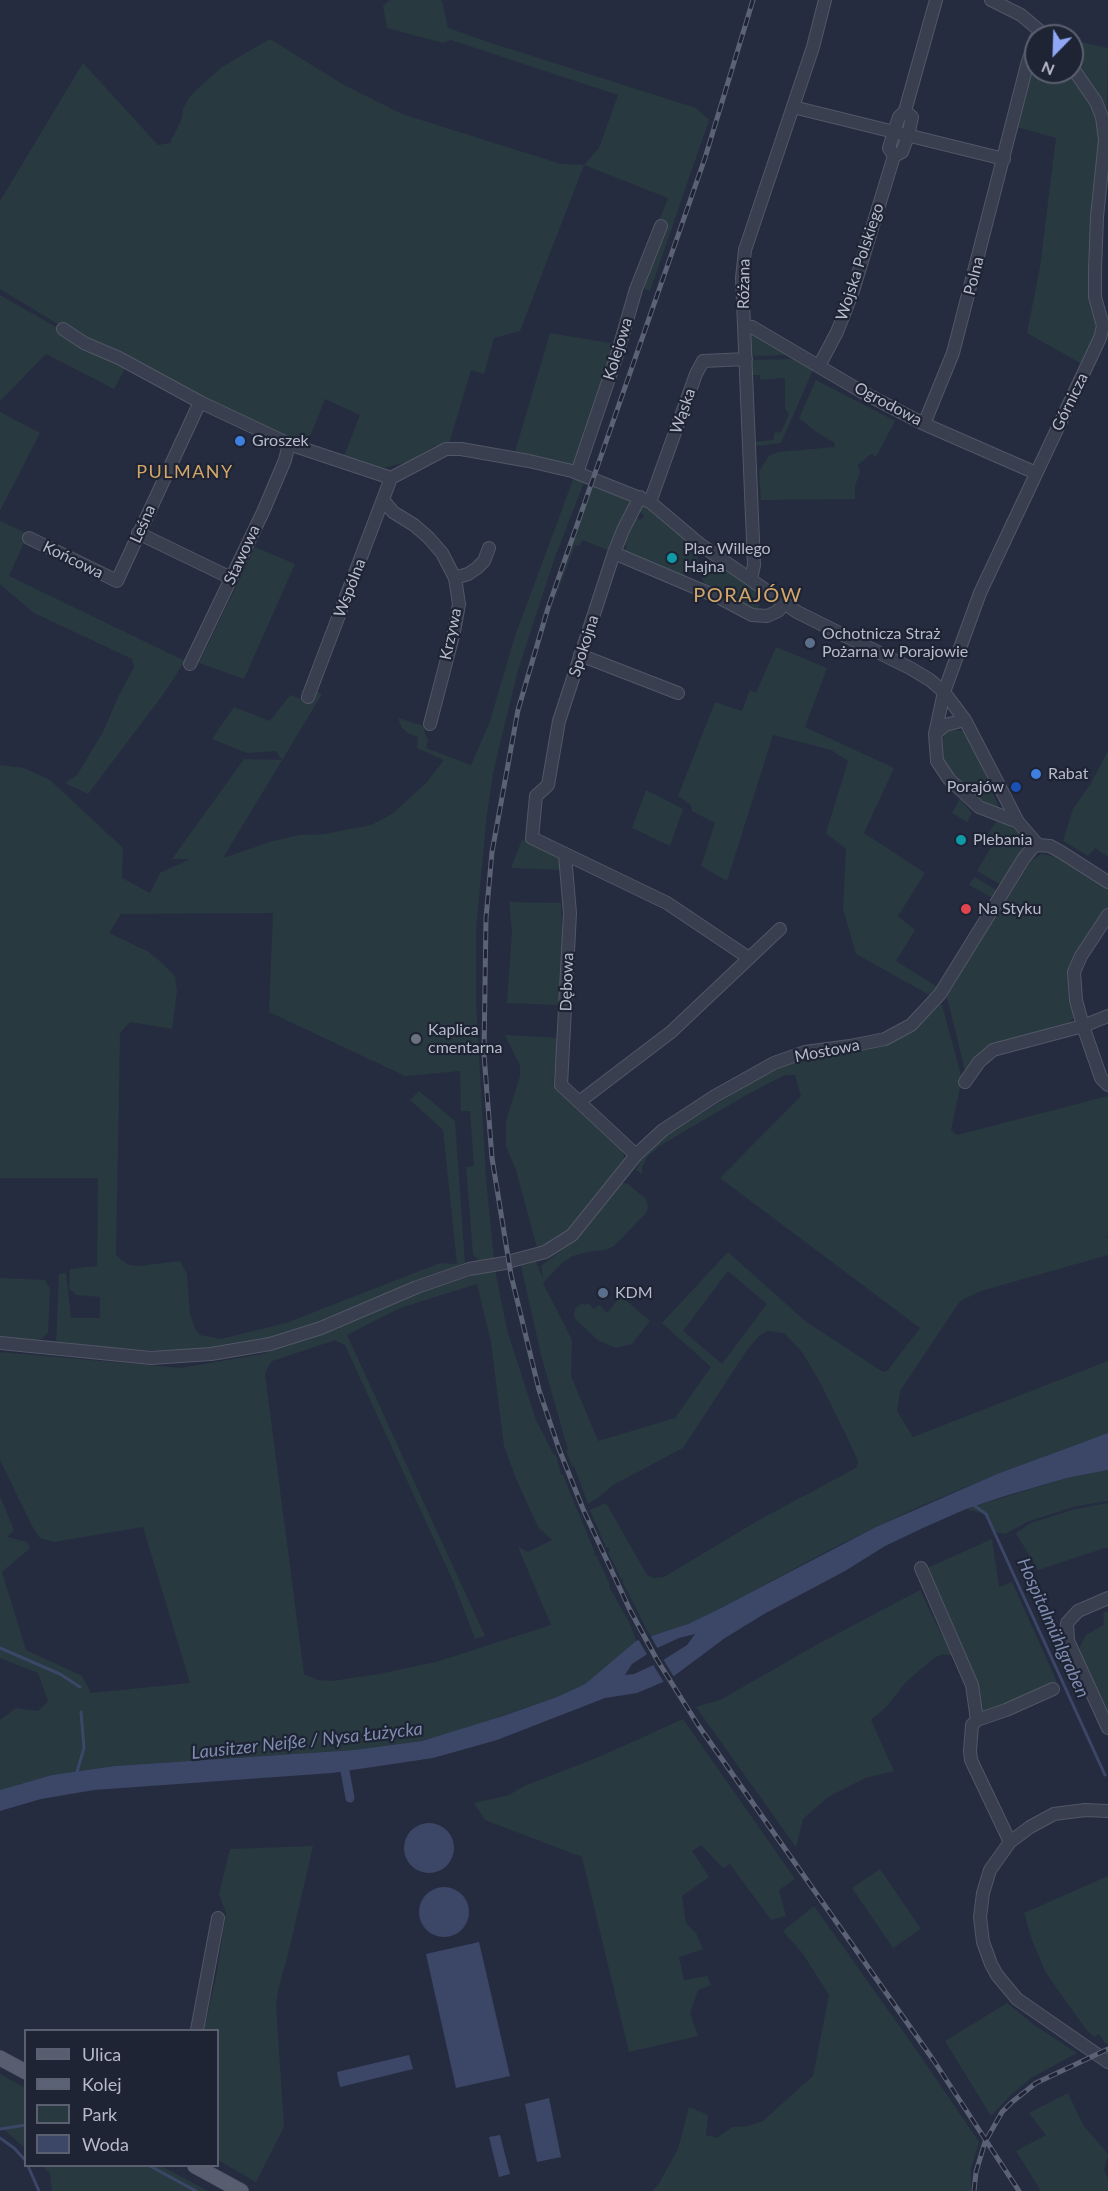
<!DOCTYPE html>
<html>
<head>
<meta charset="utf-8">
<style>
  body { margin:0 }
  #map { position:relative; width:1108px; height:2191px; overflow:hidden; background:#262c3f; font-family:Lato,sans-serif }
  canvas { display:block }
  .legend { position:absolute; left:24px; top:2029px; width:195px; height:138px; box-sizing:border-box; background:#1e2434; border:2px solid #5b6070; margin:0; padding:8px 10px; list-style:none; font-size:18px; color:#b6bac9 }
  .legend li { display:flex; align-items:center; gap:12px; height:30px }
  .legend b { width:30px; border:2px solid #5b6070 }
  .north { position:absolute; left:1024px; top:24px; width:60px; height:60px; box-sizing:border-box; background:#1e2434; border:2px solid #5b6070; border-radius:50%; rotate:203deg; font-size:16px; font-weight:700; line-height:24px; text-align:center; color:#b6bac9 }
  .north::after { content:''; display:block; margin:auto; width:21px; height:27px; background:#8fa7f5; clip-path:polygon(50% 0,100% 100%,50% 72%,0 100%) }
</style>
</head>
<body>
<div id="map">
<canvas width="1108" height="2191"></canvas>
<ul class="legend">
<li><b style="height:8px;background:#585e6f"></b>Ulica</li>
<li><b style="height:8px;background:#5c6275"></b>Kolej</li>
<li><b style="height:16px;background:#283940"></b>Park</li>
<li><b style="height:16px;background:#3c4767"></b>Woda</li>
</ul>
<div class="north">N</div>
</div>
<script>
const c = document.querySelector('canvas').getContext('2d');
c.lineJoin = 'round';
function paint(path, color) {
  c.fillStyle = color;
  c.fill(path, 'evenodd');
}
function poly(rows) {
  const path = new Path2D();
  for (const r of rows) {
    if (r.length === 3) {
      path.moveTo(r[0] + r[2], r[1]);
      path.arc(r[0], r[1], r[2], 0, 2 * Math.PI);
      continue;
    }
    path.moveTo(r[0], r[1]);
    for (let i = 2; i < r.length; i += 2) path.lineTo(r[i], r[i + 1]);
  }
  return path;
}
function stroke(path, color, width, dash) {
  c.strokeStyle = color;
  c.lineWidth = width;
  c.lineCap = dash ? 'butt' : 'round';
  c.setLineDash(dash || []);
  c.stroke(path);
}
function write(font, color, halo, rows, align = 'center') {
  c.font = font + ' Lato,sans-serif';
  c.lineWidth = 4.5;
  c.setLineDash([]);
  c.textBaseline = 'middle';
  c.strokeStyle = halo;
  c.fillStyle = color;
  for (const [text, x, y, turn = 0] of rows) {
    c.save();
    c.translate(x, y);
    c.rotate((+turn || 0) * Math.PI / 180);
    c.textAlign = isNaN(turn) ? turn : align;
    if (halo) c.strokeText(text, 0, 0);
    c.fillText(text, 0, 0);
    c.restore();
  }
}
const green = poly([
  [390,0,439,0,442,1,448,28,491,43,696,108,709,120,650,291,633,284,668,198,584,165,520,331,494,338,484,374,471,370,449,444,435,446,408,462,383,468,344,456,360,415,325,399,307,444,278,434,61,326,0,289,0,201,83,63,158,145,170,143,182,118,183,109,189,98,195,91,222,67,270,39,344,85,402,114,561,164,584,165,599,148,618,95,451,40,443,43,387,28,383,6],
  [1076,41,1108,48,1107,113,1072,64,1072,52],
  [1036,49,1036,72,1072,72,1099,120,1099,330,1082,364,1027,333,1040,267,1056,138,1017,127],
  [0,295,126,367,114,389,46,354,0,401],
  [550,333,615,344,576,466,515,452],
  [751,335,754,335,790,355,749,356],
  [795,359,813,370,781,443,755,446,754,442,774,440,774,433,781,432,789,414,785,409,785,378,760,380,760,375,750,375,749,360],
  [816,380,895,421,876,457,871,454,858,465,860,472,855,486,855,499,761,500,759,471,769,456,778,452,834,447,835,443,816,432,799,418],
  [0,412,40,433,0,511],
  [574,477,585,480,555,557,518,670,493,773,487,814,476,929,476,1003,486,1178,494,1260,482,1263,473,1255,466,1167,474,1166,470,1111,461,1111,460,1071,405,1076,269,1012,273,913,121,914,109,933,149,952,163,964,175,976,177,991,172,1029,130,1022,120,1033,116,1254,120,1259,129,1265,139,1266,180,1261,187,1274,190,1314,195,1329,200,1335,221,1339,286,1323,440,1263,457,1264,443,1130,410,1100,419,1091,455,1121,465,1263,410,1282,373,1300,284,1335,211,1350,174,1352,56,1344,59,1274,66,1273,71,1318,100,1318,100,1297,76,1295,69,1288,70,1269,97,1266,98,1178,0,1178,0,765,24,768,50,780,123,848,122,878,150,893,160,873,190,859,172,859,244,759,282,760,276,751,247,753,212,739,234,707,270,721,290,695,309,701,316,691,322,694,223,858,273,841,299,835,325,834,371,825,392,814,410,798,427,782,444,760,417,748,418,737,409,734,402,728,398,718,424,726,425,734,428,740,426,748,471,765,489,724,515,636],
  [594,483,630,496,632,502,610,551,582,540,579,546,575,545,553,605,572,544],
  [642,506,647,508,695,548,699,563,693,572,682,576,624,553,627,546,620,543,633,516,641,520,644,515,638,511],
  [0,521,28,534,9,576,185,661,162,696,88,794,65,783,77,775,103,732,118,697,134,667,132,659,34,613,0,584],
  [255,547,295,564,244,679,199,663],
  [719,564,761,594,762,598,757,611,704,587,702,577,707,569],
  [776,647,827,668,805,727,894,768,864,833,925,873,898,916,915,930,896,961,939,988,933,997,856,954,843,909,846,849,826,833,848,761,831,750,773,735,727,881,701,866,715,823,692,811,691,805,678,796,715,702,742,711,750,690,756,693],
  [951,729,962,731,968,736,999,807,994,808,970,793,954,777,943,758,941,746,945,732],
  [1108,751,1108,857,1095,848,1088,856,1063,841,1073,809,1091,783],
  [646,790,683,809,670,846,632,828],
  [960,799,972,813,967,822,952,813],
  [999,818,1018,832,1022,845,1022,853,1003,886,977,871,996,839,988,834],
  [522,840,531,841,563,857,563,870,511,868],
  [1041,854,1061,858,1108,888,1108,909,1075,960,1074,1017,1065,1028,987,1048,966,1075,947,997,948,992,1031,861],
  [974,877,1000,892,993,898,969,885],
  [509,902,561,903,563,960,558,1005,507,1003,512,931],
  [937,1005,942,1005,961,1075,961,1083,951,1130,957,1135,1108,1096,1108,1236,1105,1237,1108,1238,1108,1255,981,1291,960,1301,900,1391,897,1411,913,1437,1108,1361,1108,1433,997,1474,916,1508,835,1547,717,1610,688,1624,650,1636,623,1583,623,1579,621,1579,608,1552,610,1550,608,1547,606,1548,590,1510,606,1503,647,1575,654,1578,664,1577,759,1520,856,1468,858,1462,856,1456,820,1382,802,1352,784,1333,767,1331,758,1337,747,1350,683,1448,613,1485,603,1494,588,1504,574,1466,572,1466,566,1451,568,1450,541,1355,521,1266,536,1261,543,1279,541,1266,576,1239,606,1199,623,1183,628,1184,646,1199,648,1207,646,1213,614,1246,605,1250,587,1252,573,1256,562,1263,543,1283,572,1340,571,1376,598,1441,675,1418,711,1367,662,1323,728,1252,805,1321,883,1372,888,1370,920,1328,720,1178,801,1096,795,1075,785,1075,748,1094,661,1145,647,1157,642,1167,642,1174,636,1170,645,1153,658,1140,763,1076,791,1063,887,1043,915,1030],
  [728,1271,767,1304,722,1364,683,1331],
  [505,1035,558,1038,553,1085,579,1107,623,1150,625,1161,569,1231,546,1247,537,1248,516,1170,506,1146,506,1121,520,1076,520,1065],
  [495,1270,507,1330,536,1420,554,1455,556,1455,561,1475,563,1475,595,1553,593,1554,597,1557,610,1585,609,1586,631,1626,636,1641,585,1684,557,1697,458,1731,422,1741,354,1750,115,1766,52,1775,0,1790,0,1720,16,1708,38,1711,48,1701,38,1673,0,1658,0,1496,14,1530,7,1537,27,1542,30,1548,2,1572,26,1650,82,1676,91,1693,190,1683,143,1527,54,1542,40,1538,32,1526,0,1460,0,1352,181,1368,262,1354,336,1329,437,1285],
  [477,1284,491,1342,504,1446,517,1481,538,1527,552,1540,528,1552,518,1547,551,1625,436,1662,379,1674,332,1681,318,1680,304,1674,265,1374,268,1367,272,1361,335,1340,345,1345,453,1581,475,1639,485,1636,347,1335,400,1308],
  [0,1278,45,1280,50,1288,48,1332,43,1338,33,1343,0,1340],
  [621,1296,650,1321,632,1344,616,1348,599,1341,576,1320,574,1315,575,1309,582,1303,585,1305,588,1303,594,1309,599,1305,607,1313],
  [1108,1470,1108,1501,1073,1507,1027,1522,1005,1534,995,1532,986,1514,966,1509,1067,1478],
  [1108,1503,1108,1547,1038,1570,1016,1533,1031,1523,1075,1509],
  [992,1539,999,1587,1012,1582,1057,1682,980,1716,977,1685,945,1608,925,1569],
  [920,1590,942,1636,950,1639,958,1657,943,1654,934,1658,907,1681,887,1706,871,1720,894,1771,865,1778,828,1797,803,1819,796,1847,696,1707,722,1699,818,1644],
  [1108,1611,1108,1715,1078,1651,1086,1635,1104,1625,1103,1613],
  [683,1719,795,1879,779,1890,786,1916,771,1920,730,1864,723,1868,701,1845,692,1851,709,1877,682,1896,686,1923,696,1933,703,1949,679,1957,684,1980,707,1976,711,1985,698,1990,690,2013,698,2036,629,2052,582,1857,485,1820,474,1803,509,1795,524,1786,599,1757],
  [313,1846,290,1946,278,1991,276,2005,284,2127,256,2182,218,2160,218,2030,204,2030,217,1972,226,1913,219,1894,230,1849],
  [880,1869,921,1929,893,1948,852,1888],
  [1108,1876,1108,2043,1106,2044,1099,2034,1094,2037,1085,2028,1046,1973,1032,1940,1024,1913],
  [814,1906,915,2048,979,2142,971,2168,971,2191,652,2191,658,2185,678,2149,689,2107,708,2115,706,2135,717,2138,732,2127,748,2126,763,2121,813,2076,829,1995,803,1954,783,1931],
  [1007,2003,1034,2025,1077,2053,1031,2078,1011,2095,991,2116,945,2041],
  [0,2074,25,2088,25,2148,0,2126],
  [1068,2093,1083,2125,1108,2154,1104,2170,1108,2179,1108,2191,1041,2191,1016,2151,1046,2135,1029,2113],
  [42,2166,161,2166,208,2191,52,2191,50,2173]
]);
const water = poly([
  [1108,1433,1108,1470,1067,1478,1005,1496,966,1509,925,1527,885,1546,845,1571,764,1614,725,1638,670,1679,637,1693,605,1698,497,1740,433,1758,332,1773,94,1790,41,1799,0,1811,0,1790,52,1775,115,1766,354,1750,422,1741,503,1716,557,1697,585,1684,636,1641,688,1624,717,1610,876,1527,997,1474],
  [695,1634,687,1645,660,1662,634,1674,625,1675,632,1664,655,1649,679,1638],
  [429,1848,25],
  [444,1912,25],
  [479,1942,510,2076,456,2088,426,1954],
  [409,2055,413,2069,340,2087,337,2072],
  [549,2098,561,2157,537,2162,525,2104],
  [500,2135,510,2174,499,2177,489,2137]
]);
const pier = poly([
  [649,1633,659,1651,649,1658,637,1637],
  [662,1657,675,1679,665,1684,652,1663]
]);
const stream = poly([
  [972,1504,986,1514,1105,1775],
  [0,1648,60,1674,80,1687],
  [76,1775,84,1748,81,1712],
  [0,2129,26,2125],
  [0,2138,14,2148,26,2161],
  [28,2166,39,2191],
  [150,2166,196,2191]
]);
const canal = poly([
  [345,1771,350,1798]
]);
const minor = poly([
  [991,0,1021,15,1046,36],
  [793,107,1004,159],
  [894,156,902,152,908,136,912,117,905,111],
  [744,326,752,327,864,393,924,424,1036,473],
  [63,329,84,343,119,358,200,402,289,444,391,478,446,449,461,449,529,461,572,471,650,502,701,545,797,612,910,668,930,680,944,692,965,720,1018,822,1038,845],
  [819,366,837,332,852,294,894,156,889,148,894,132,899,117,905,111,936,0],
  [924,424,953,353,1027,65,1036,38],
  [577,473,617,355,636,289,661,226],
  [640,497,623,530,614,553,559,721,548,785,536,796,532,838,667,903,749,958],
  [384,501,393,512,414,525,428,537,442,553,455,578,459,604,454,632,430,724],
  [650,502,696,374,703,361,746,359],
  [138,533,231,578],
  [29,538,117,581,200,402],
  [614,553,720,598,752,615,767,616,778,611,784,604],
  [455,578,468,574,477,568,484,561,489,548],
  [751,579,754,565,742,278,745,250,813,47,825,0],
  [580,655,678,693],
  [190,664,263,512,285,460,289,444],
  [308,697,391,478],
  [935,734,945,725,965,720],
  [1018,822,979,807,949,779,937,761,935,734,944,692,980,593,1100,338,1103,326,1095,297,1095,270,1097,217,1105,140,1102,117,1096,102,1072,67],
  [1038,845,1050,846,1061,852,1108,882],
  [565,855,570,913,561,1085,636,1155],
  [1108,915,1081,956,1074,972,1076,1000,1083,1026,1101,1078,1108,1085],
  [965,1082,979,1062,993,1050,1083,1026,1108,1016],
  [579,1102,671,1032,780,929],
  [511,1261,545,1252,572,1235,637,1154,663,1130,715,1096,774,1063,805,1052,850,1046,885,1039,911,1025,940,994,1024,858,1033,847,1038,845],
  [0,1343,151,1358,211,1354,270,1344,321,1328,417,1287,469,1269,505,1263],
  [921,1568,972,1685,977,1720,972,1725,970,1751,971,1760,1010,1842],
  [1108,1598,1078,1611,1067,1623,1068,1641,1108,1728],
  [977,1720,1006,1710,1053,1689],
  [1108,1811,1085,1810,1054,1814,1030,1827,1010,1842,990,1870,983,1893,980,1917,983,1942,991,1964,997,1975,1017,1999,1108,2062],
  [197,2030,218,1918]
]);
const major = poly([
  [0,2058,26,2072],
  [195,2166,241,2191]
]);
const rail = poly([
  [753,0,705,158,548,608,518,710,492,852,486,918,484,1054,492,1158,511,1275,539,1390,559,1449,583,1509,630,1610,656,1658,698,1725,934,2061,1019,2191],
  [974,2191,976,2172,985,2142,1002,2112,1012,2102,1036,2083,1108,2049]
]);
const markers = [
  [240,441,6,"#3f7fe0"],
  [672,558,6,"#0f9aa8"],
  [810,643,6,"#5c6f8a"],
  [1036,774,6,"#3f7fe0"],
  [1016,787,6,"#1a4fb4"],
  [961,840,6,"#0f9aa8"],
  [966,909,6,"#e0444e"],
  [416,1039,6,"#6b7280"],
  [603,1293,6,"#5c6f8a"]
];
const streetNames = [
  ["Wojska Polskiego",860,262,-72],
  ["Polna",974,276,-76],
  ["Różana",744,284,-89],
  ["Kolejowa",618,349,-73],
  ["Górnicza",1070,402,-64],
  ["Ogrodowa",888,404,28],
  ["Wąska",683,411,-71],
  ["Leśna",143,524,-66],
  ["Stawowa",242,555,-65],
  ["Końcowa",73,560,26],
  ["Wspólna",350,588,-69],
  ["Krzywa",451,634,-78],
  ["Spokojna",584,646,-72],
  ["Dębowa",567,982,-88],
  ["Mostowa",827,1051,-11]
];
const poiNames = [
  ["Groszek",252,441],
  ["Plac Willego",684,549],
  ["Hajna",684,567],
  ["Ochotnicza Straż",822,634],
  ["Pożarna w Porajowie",822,652],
  ["Rabat",1048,774],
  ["Porajów",1004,787,"right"],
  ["Plebania",973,840],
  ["Na Styku",978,909],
  ["Kaplica",428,1030],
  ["cmentarna",428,1048],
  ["KDM",615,1293]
];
const neighbourhoodNames = [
  ["PULMANY",185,472]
];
const waterNames = [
  ["Hospitalmühlgraben",1053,1628,66],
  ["Lausitzer Neiße / Nysa Łużycka",307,1741,-6]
];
const quarterNames = [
  ["PORAJÓW",748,596]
];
paint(green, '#283940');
paint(water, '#3c4767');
paint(pier, '#262c3f');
stroke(stream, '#3c4767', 3);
stroke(canal, '#3c4767', 9);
stroke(minor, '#515766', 14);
stroke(major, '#434858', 16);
stroke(minor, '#3a3f4f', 12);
stroke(major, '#585e6f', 15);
stroke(rail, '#5c6275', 5);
stroke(rail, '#1e2434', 3, [9]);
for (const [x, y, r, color] of markers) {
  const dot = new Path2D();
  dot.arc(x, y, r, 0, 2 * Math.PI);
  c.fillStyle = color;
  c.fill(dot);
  stroke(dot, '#1e2434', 2);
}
write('16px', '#b6bac9', '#1e2434', streetNames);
write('16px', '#b6bac9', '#1e2434', poiNames, 'left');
c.letterSpacing = '1.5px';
write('18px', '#d2a668', '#1e2434', neighbourhoodNames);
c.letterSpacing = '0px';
write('italic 18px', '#7e8cb0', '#1e2434', waterNames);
c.letterSpacing = '1.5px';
write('20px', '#d2a668', '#1e2434', quarterNames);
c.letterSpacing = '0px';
</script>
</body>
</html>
